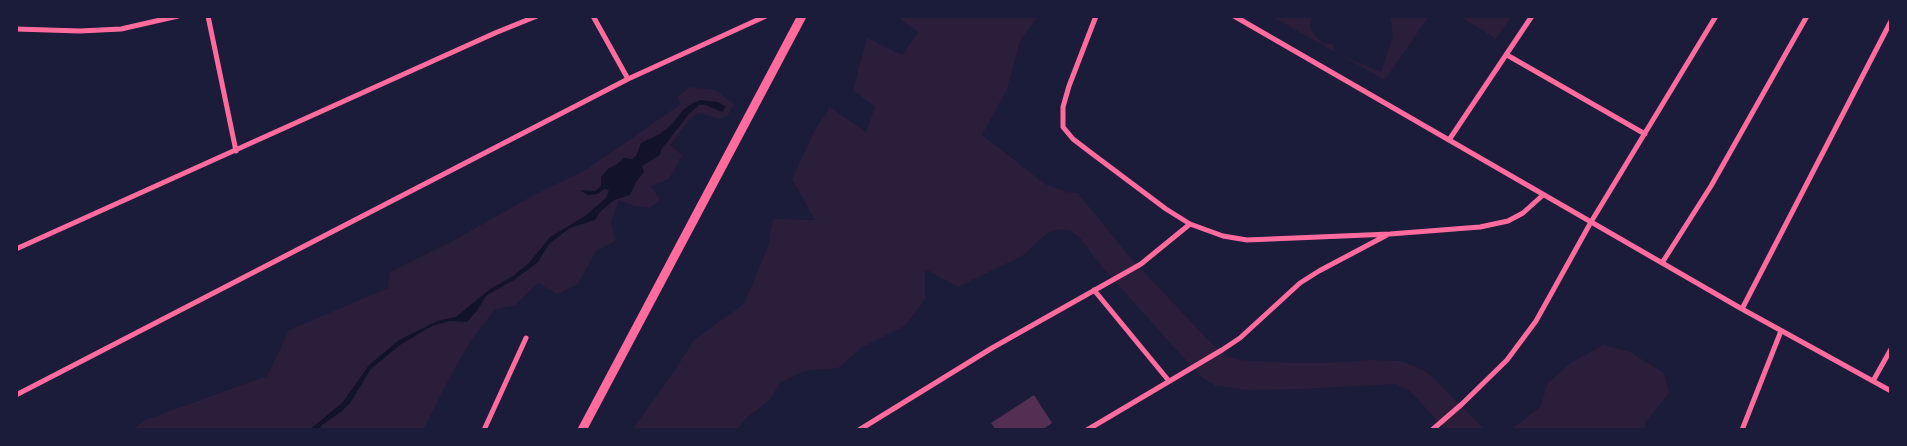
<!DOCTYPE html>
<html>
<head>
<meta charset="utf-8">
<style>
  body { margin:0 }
  #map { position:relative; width:1907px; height:446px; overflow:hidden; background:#1b1b3a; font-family:"Source Sans 3",sans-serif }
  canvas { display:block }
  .frame { position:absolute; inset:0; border:18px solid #1b1b3a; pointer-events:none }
</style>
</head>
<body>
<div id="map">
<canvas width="1907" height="446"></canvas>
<div class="frame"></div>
</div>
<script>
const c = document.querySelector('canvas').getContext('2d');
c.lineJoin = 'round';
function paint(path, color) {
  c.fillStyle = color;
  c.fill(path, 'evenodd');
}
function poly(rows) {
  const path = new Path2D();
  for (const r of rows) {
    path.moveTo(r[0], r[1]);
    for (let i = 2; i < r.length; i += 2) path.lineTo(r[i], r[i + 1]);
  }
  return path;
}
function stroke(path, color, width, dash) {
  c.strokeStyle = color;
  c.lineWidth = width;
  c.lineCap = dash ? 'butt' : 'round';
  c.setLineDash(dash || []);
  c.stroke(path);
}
const green = poly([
  [896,16,1038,16,1020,41,1007,89,982,135,1045,184,1066,192,1078,193,1129,256,1208,340,1226,356,1240,360,1294,363,1327,363,1368,360,1401,361,1423,370,1434,378,1485,430,1446,430,1410,391,1396,384,1302,389,1249,390,1216,386,1204,379,1180,354,1103,268,1080,238,1070,230,1060,229,1047,233,1022,256,958,287,925,269,925,299,905,326,861,348,838,368,804,371,780,383,769,401,746,418,737,430,632,430,673,373,694,340,744,304,768,247,773,219,815,220,792,179,815,130,830,107,866,132,875,107,853,90,867,38,902,55,918,32],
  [1271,16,1312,16,1310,27,1316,37,1323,43,1332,44,1335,51,1339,54,1381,72,1393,36,1390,16,1429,16,1385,80],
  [1459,16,1512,16,1496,39],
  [690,87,715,90,734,104,728,115,720,119,698,113,692,117,670,145,682,155,669,179,651,186,660,200,650,208,634,206,619,200,611,222,615,241,596,251,578,284,557,294,538,283,514,306,495,309,470,342,451,375,423,430,132,430,145,420,267,376,289,330,388,288,390,272,451,242,532,196,587,169,681,104,677,97],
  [1603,345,1630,352,1664,373,1669,393,1645,423,1647,430,1510,430,1540,407,1548,383,1569,364]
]);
const water = poly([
  [701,100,718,102,726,107,722,112,706,105,699,105,689,114,661,150,660,155,642,166,644,172,636,182,630,195,614,200,600,212,595,220,570,228,549,244,538,262,533,266,514,280,487,295,476,312,467,322,450,321,432,326,400,345,371,369,350,403,342,411,322,425,319,430,309,430,343,402,369,365,399,340,437,321,456,317,490,289,513,276,529,263,550,237,585,216,606,198,609,190,604,189,598,194,588,195,580,190,595,191,601,186,601,177,609,168,616,165,624,158,632,159,636,156,641,143,660,134,673,123,683,110,693,103]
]);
const building = poly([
  [1034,395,1052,423,1042,430,996,430,991,423]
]);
const minor = poly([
  [208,16,236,151],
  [593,16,628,79],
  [1096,16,1069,86,1063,107,1063,127,1073,139,1090,152,1166,209,1190,224,1223,236,1247,240,1390,234,1480,227,1508,221,1523,213,1543,195],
  [1234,16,1742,309,1891,391],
  [16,29,80,31,121,29,178,16],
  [1507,55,1645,134],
  [1449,140,1532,16],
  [16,249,495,33,537,16],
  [1662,263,1711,186,1807,16],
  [1094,290,1169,381],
  [1742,309,1891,21],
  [1873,381,1891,349],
  [16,395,628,79,766,16],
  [484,430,526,338],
  [859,430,992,348,1141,264,1190,224],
  [1087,430,1222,350,1240,338,1300,283,1319,271,1387,235],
  [1432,430,1462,404,1507,360,1536,321,1591,222,1716,16],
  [1742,430,1781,331]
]);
const tertiary = poly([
  [582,430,802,16]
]);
paint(green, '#2a1e3b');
paint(water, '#12122b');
paint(building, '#542f53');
stroke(minor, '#ff6b9d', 5);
stroke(tertiary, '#ff6b9d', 9);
</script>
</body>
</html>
